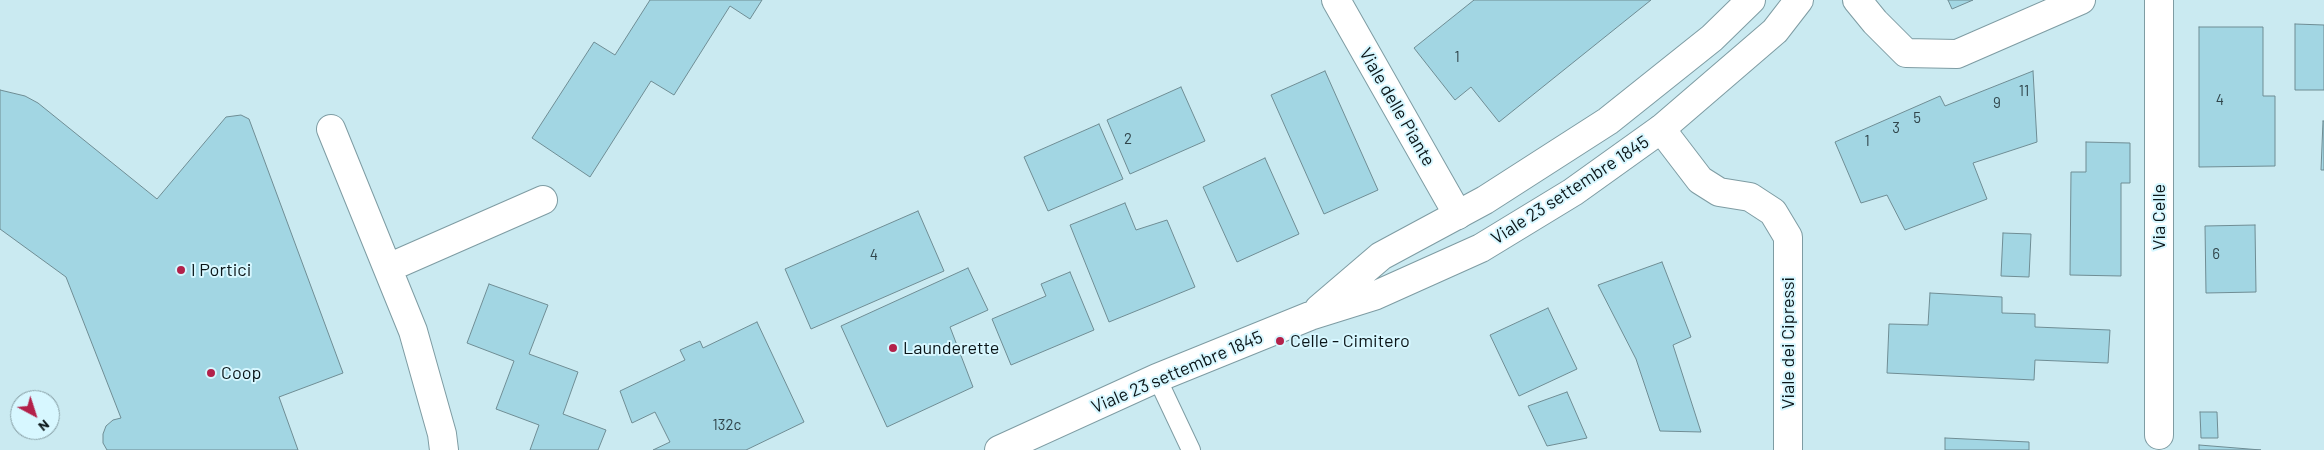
<!DOCTYPE html>
<html>
<head>
<meta charset="utf-8">
<style>
  body { margin:0 }
  #map { position:relative; width:2324px; height:450px; overflow:hidden; background:#caeaf1; font-family:Barlow,sans-serif }
  canvas { display:block }
  .north { position:absolute; left:10px; top:390px; width:50px; height:50px; box-sizing:border-box; background:#d7f7ff; border:1px solid #859da3; border-radius:50%; rotate:140deg; font-size:14px; font-weight:700; line-height:20px; text-align:center; color:#0a1518 }
  .north::after { content:''; display:block; margin:auto; width:18px; height:22px; background:#b3214a; clip-path:polygon(50% 0,100% 100%,50% 72%,0 100%) }
</style>
</head>
<body>
<div id="map">
<canvas width="2324" height="450"></canvas>
<div class="north">N</div>
</div>
<script>
const c = document.querySelector('canvas').getContext('2d');
c.lineJoin = 'round';
function paint(path, color) {
  c.fillStyle = color;
  c.fill(path, 'evenodd');
}
function poly(rows) {
  const path = new Path2D();
  for (const r of rows) {
    path.moveTo(r[0], r[1]);
    for (let i = 2; i < r.length; i += 2) path.lineTo(r[i], r[i + 1]);
  }
  return path;
}
function stroke(path, color, width, dash) {
  c.strokeStyle = color;
  c.lineWidth = width;
  c.lineCap = dash ? 'butt' : 'round';
  c.setLineDash(dash || []);
  c.stroke(path);
}
function write(font, color, halo, rows, align = 'center') {
  c.font = font + ' Barlow,sans-serif';
  c.lineWidth = 4;
  c.setLineDash([]);
  c.textBaseline = 'middle';
  c.strokeStyle = halo;
  c.fillStyle = color;
  for (const [text, x, y, turn = 0] of rows) {
    c.save();
    c.translate(x, y);
    c.rotate((+turn || 0) * Math.PI / 180);
    c.textAlign = isNaN(turn) ? turn : align;
    if (halo) c.strokeText(text, 0, 0);
    c.fillText(text, 0, 0);
    c.restore();
  }
}
const building = poly([
  [650,0,762,0,750,19,730,6,674,95,651,81,590,177,532,138,594,42,615,55,650,0],
  [1474,0,1651,0,1499,122,1471,87,1455,100,1414,48,1474,0],
  [1948,0,1973,0,1952,9,1948,0],
  [2295,24,2324,25,2324,90,2295,90,2295,24],
  [2199,27,2263,27,2263,96,2275,96,2275,166,2199,167,2199,27],
  [1325,71,1378,190,1324,214,1271,95,1325,71],
  [2033,71,2037,142,1973,163,1987,199,1905,230,1887,195,1861,203,1835,142,1940,96,1945,106,2033,71],
  [1181,87,1205,141,1130,174,1107,120,1181,87],
  [0,90,25,96,38,103,157,199,226,117,241,115,249,119,343,373,279,397,298,450,107,450,103,443,103,434,106,426,113,420,121,418,66,277,0,229,0,90],
  [2323,121,2324,121,2324,170,2321,170,2323,121],
  [1099,124,1123,179,1048,211,1024,157,1099,124],
  [2086,142,2130,143,2130,183,2121,183,2121,276,2070,275,2071,172,2086,172,2086,142],
  [1265,158,1299,234,1237,262,1203,187,1265,158],
  [1125,203,1136,230,1167,220,1195,287,1109,322,1070,225,1125,203],
  [918,211,944,271,811,329,785,269,918,211],
  [2255,225,2256,292,2206,293,2205,226,2255,225],
  [2003,233,2031,234,2029,277,2001,276,2003,233],
  [1662,262,1691,337,1673,345,1701,432,1660,431,1636,359,1598,285,1662,262],
  [968,268,988,310,950,327,973,387,887,427,841,326,968,268],
  [1070,272,1094,330,1011,365,992,319,1046,296,1041,284,1070,272],
  [489,284,548,305,529,354,578,372,563,414,606,430,598,450,530,450,539,425,496,409,514,361,467,343,489,284],
  [1930,293,2002,297,2002,313,2035,314,2035,327,2110,330,2108,363,2035,360,2034,380,1887,373,1889,324,1928,325,1930,293],
  [1548,308,1577,369,1519,396,1490,335,1548,308],
  [757,322,804,422,746,450,653,450,670,442,655,412,632,423,620,391,685,360,680,350,700,341,703,348,757,322],
  [1567,392,1587,438,1547,446,1528,406,1567,392],
  [2200,412,2217,412,2218,438,2201,438,2200,412],
  [1945,438,2029,442,2029,450,1945,450,1945,438],
  [2199,445,2261,450,2199,450,2199,445]
]);
const service = poly([
  [1157,378,1191,450]
]);
const minor = poly([
  [1336,0,1458,215],
  [1857,0,1875,22,1906,53,1957,54,2081,0],
  [2159,0,2159,435],
  [331,129,413,331,442,434,444,450],
  [1661,129,1700,180,1719,192,1750,197,1773,212,1788,237,1788,450],
  [388,268,543,200]
]);
const secondary = poly([
  [1319,309,1381,256,1485,200,1608,121,1712,38,1751,0],
  [999,450,1157,378,1310,316,1374,296,1481,248,1573,192,1661,129,1775,31,1799,0]
]);
const markers = [
  [181,270,5,"#b3214a"],
  [1280,341,5,"#b3214a"],
  [893,348,5,"#b3214a"],
  [211,373,5,"#b3214a"]
];
const numberNames = [
  ["1",1457,57],
  ["11",2024,91],
  ["4",2220,100],
  ["9",1997,103],
  ["5",1917,118],
  ["3",1896,128],
  ["2",1128,139],
  ["1",1867,141],
  ["6",2216,254],
  ["4",874,255],
  ["132c",727,425]
];
const streetNames = [
  ["Viale delle Piante",1397,107,60],
  ["Viale 23 settembre 1845",1570,190,-33],
  ["Via Celle",2159,217,-90],
  ["Viale dei Cipressi",1788,343,-90],
  ["Viale 23 settembre 1845",1177,372,-23]
];
const poiNames = [
  ["I Portici",191,270],
  ["Celle - Cimitero",1290,341],
  ["Launderette",903,348],
  ["Coop",221,373]
];
paint(building, '#a2d6e3');
stroke(building, '#6f8d94', 1);
stroke(service, '#7e9ca3', 20);
stroke(minor, '#7e9ca3', 30);
stroke(secondary, '#7e9ca3', 30);
stroke(service, '#fff', 18);
stroke(minor, '#fff', 28);
stroke(secondary, '#fff', 28);
for (const [x, y, r, color] of markers) {
  const dot = new Path2D();
  dot.arc(x, y, r, 0, 2 * Math.PI);
  c.fillStyle = color;
  c.fill(dot);
  stroke(dot, '#d7f7ff', 2);
}
write('15px', '#30454b', null, numberNames);
write('18px', '#0a1518', '#d7f7ff', streetNames);
write('18px', '#0a1518', '#d7f7ff', poiNames, 'left');
</script>
</body>
</html>
